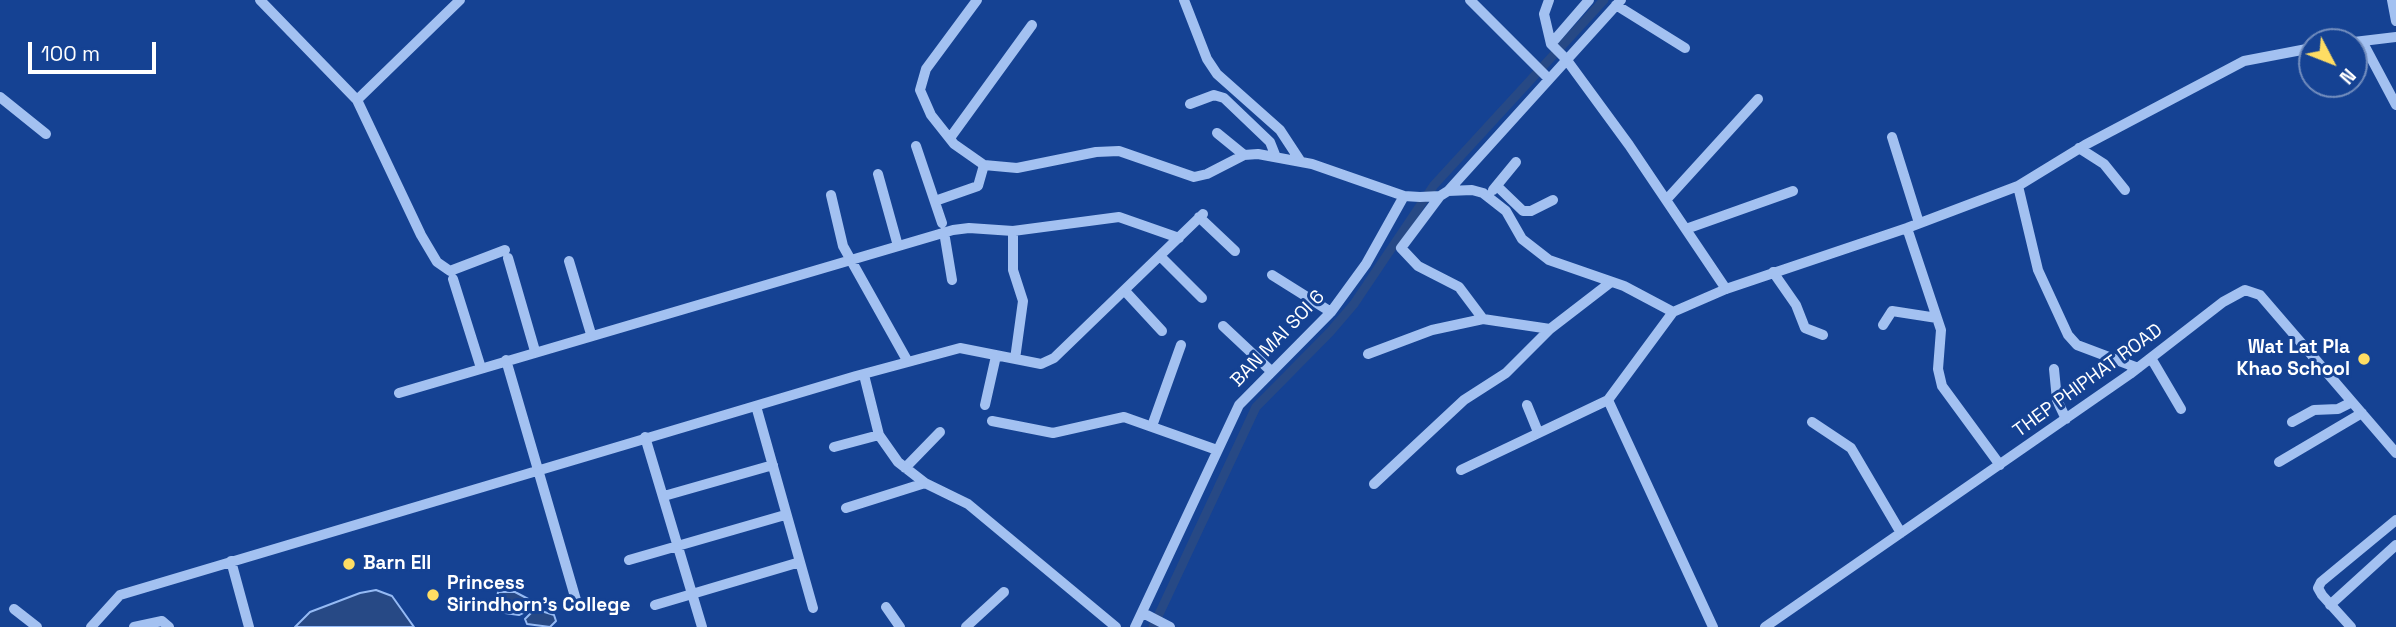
<!DOCTYPE html>
<html>
<head>
<meta charset="utf-8">
<style>
  body { margin:0 }
  #map { position:relative; width:2396px; height:627px; overflow:hidden; background:#154293; font-family:"Space Grotesk",sans-serif }
  canvas { display:block }
  .north { position:absolute; left:2298px; top:28px; width:70px; height:70px; box-sizing:border-box; background:#154293; border:2px solid #738ebe; border-radius:50%; rotate:132deg; font-size:19px; font-weight:700; line-height:28px; text-align:center; color:#fff }
  .north::after { content:''; display:block; margin:auto; width:24px; height:32px; background:#ffdd63; clip-path:polygon(50% 0,100% 100%,50% 72%,0 100%) }
  .scale { position:absolute; left:28px; top:42px; width:128px; height:32px; box-sizing:border-box; border:4px solid #fff; border-top:0; padding-left:9px; font-size:21px; line-height:24px; white-space:nowrap; color:#fff; -webkit-text-stroke:5px #154293; paint-order:stroke }
</style>
</head>
<body>
<div id="map">
<canvas width="2396" height="627"></canvas>
<div class="north">N</div>
<div class="scale">100 m</div>
</div>
<script>
const c = document.querySelector('canvas').getContext('2d');
c.lineJoin = 'round';
function paint(path, color) {
  c.fillStyle = color;
  c.fill(path, 'evenodd');
}
function poly(rows) {
  const path = new Path2D();
  for (const r of rows) {
    path.moveTo(r[0], r[1]);
    for (let i = 2; i < r.length; i += 2) path.lineTo(r[i], r[i + 1]);
  }
  return path;
}
function stroke(path, color, width, dash) {
  c.strokeStyle = color;
  c.lineWidth = width;
  c.lineCap = dash ? 'butt' : 'round';
  c.setLineDash(dash || []);
  c.stroke(path);
}
function write(font, color, halo, rows, align = 'center') {
  c.font = font + ' "Space Grotesk",sans-serif';
  c.lineWidth = 6;
  c.setLineDash([]);
  c.textBaseline = 'middle';
  c.strokeStyle = halo;
  c.fillStyle = color;
  for (const [text, x, y, turn = 0] of rows) {
    c.save();
    c.translate(x, y);
    c.rotate((+turn || 0) * Math.PI / 180);
    c.textAlign = isNaN(turn) ? turn : align;
    if (halo) c.strokeText(text, 0, 0);
    c.fillText(text, 0, 0);
    c.restore();
  }
}
const water = poly([
  [376,590,392,596,414,627,295,627,310,612,360,593,376,590],
  [498,592,515,592,534,602,529,610,519,615,505,613,497,599,498,592],
  [535,609,554,615,556,621,550,627,527,624,525,619,535,609]
]);
const canal = poly([
  [1153,627,1256,407,1330,332,1354,304,1434,185,1604,0]
]);
const minor = poly([
  [260,0,357,100,421,235,437,262,450,271,505,250],
  [977,0,926,69,920,90,931,115,954,144,984,165,1017,168,1096,152,1119,151,1194,177,1207,174,1244,155,1258,154,1312,164,1404,196,1420,197,1440,196,1448,191,1621,0],
  [1184,0,1207,59,1217,74,1280,130,1301,162],
  [1470,0,1549,79],
  [1549,0,1544,14,1551,44,1566,59,1629,145,1726,289],
  [2392,0,2396,21],
  [1616,5,1685,48],
  [2362,41,2396,105],
  [2354,42,2396,37],
  [1551,44,1589,0],
  [0,97,46,134],
  [357,100,460,0],
  [1190,104,1214,95,1224,98,1270,142,1276,157],
  [1217,133,1244,155],
  [1892,137,1919,223],
  [950,138,1032,25],
  [916,146,942,223],
  [2079,148,2104,164,2125,190],
  [878,174,898,246],
  [1497,186,1523,211,1531,211,1553,200],
  [2018,186,2038,270,2068,335,2077,345,2138,368],
  [1493,190,1516,162],
  [1448,191,1472,190,1483,193,1506,211,1522,239,1549,260,1624,286,1673,312],
  [831,195,843,246,908,362],
  [1440,196,1401,248,1418,266,1459,287,1483,319],
  [1667,199,1758,99],
  [935,201,978,186,984,165],
  [1199,217,1235,251],
  [1907,228,1941,330,1938,369,1942,386,2000,465],
  [1686,229,1793,191],
  [1013,231,1013,270,1023,301,1015,359],
  [944,232,952,280],
  [1160,256,1202,298],
  [508,258,535,351],
  [569,261,591,334],
  [1773,272,1796,305,1805,328,1823,335],
  [1272,275,1331,312],
  [453,279,481,368],
  [1125,291,1162,331],
  [1883,325,1892,311,1937,318],
  [1223,326,1271,371],
  [1368,354,1432,330,1483,319,1550,329],
  [2151,358,2181,409],
  [506,360,576,600],
  [2054,369,2057,400,2066,419],
  [864,375,879,435,898,462,925,483,968,504,1116,627],
  [399,393,953,230,969,228,1013,231,1119,217,1179,238],
  [1608,400,1713,627],
  [985,405,996,356],
  [1527,405,1538,432],
  [756,406,813,608],
  [992,421,1053,433,1124,417,1217,450],
  [1812,422,1851,448,1901,533],
  [2292,422,2314,410,2338,409,2352,402],
  [1152,426,1181,345],
  [645,437,702,627],
  [834,447,879,435],
  [2279,462,2362,413],
  [905,468,940,432],
  [1461,470,1608,400,1673,312,1726,289,1907,228,2018,186,2085,145,2244,61,2312,48],
  [1374,484,1464,400,1506,373,1550,329,1611,282],
  [664,496,773,465],
  [846,508,925,483],
  [629,560,785,515],
  [231,561,249,627],
  [655,605,800,562],
  [2330,605,2396,545],
  [886,607,900,627],
  [14,609,37,627],
  [1143,613,1170,627],
  [91,627,120,595,856,376,960,348,1041,364,1054,358,1203,214],
  [134,627,162,621,169,627],
  [966,627,1004,592],
  [1135,627,1239,405,1331,312,1366,264,1404,196],
  [1765,627,2130,374,2223,302,2245,290,2260,295,2396,453],
  [2351,627,2322,595,2318,588,2321,582,2396,520]
]);
const markers = [
  [2364,359,7,"#ffdd63"],
  [349,564,7,"#ffdd63"],
  [433,595,7,"#ffdd63"]
];
const streetNames = [
  ["BAN MAI SOI 6",1278,339,-46],
  ["THEP PHIPHAT ROAD",2088,381,-36]
];
const poiNames = [
  ["Wat Lat Pla",2350,348,"right"],
  ["Khao School",2350,370,"right"],
  ["Barn Ell",363,564],
  ["Princess",447,584],
  ["Sirindhorn's College",447,606]
];
paint(water, '#274985');
stroke(water, '#95baf4', 2);
stroke(canal, '#274985', 9);
stroke(minor, '#a3c1f1', 10);
for (const [x, y, r, color] of markers) {
  const dot = new Path2D();
  dot.arc(x, y, r, 0, 2 * Math.PI);
  c.fillStyle = color;
  c.fill(dot);
  stroke(dot, '#154293', 2.5);
}
write('19px', '#fff', '#154293', streetNames);
write('bold 19px', '#fff', '#154293', poiNames, 'left');
</script>
</body>
</html>
